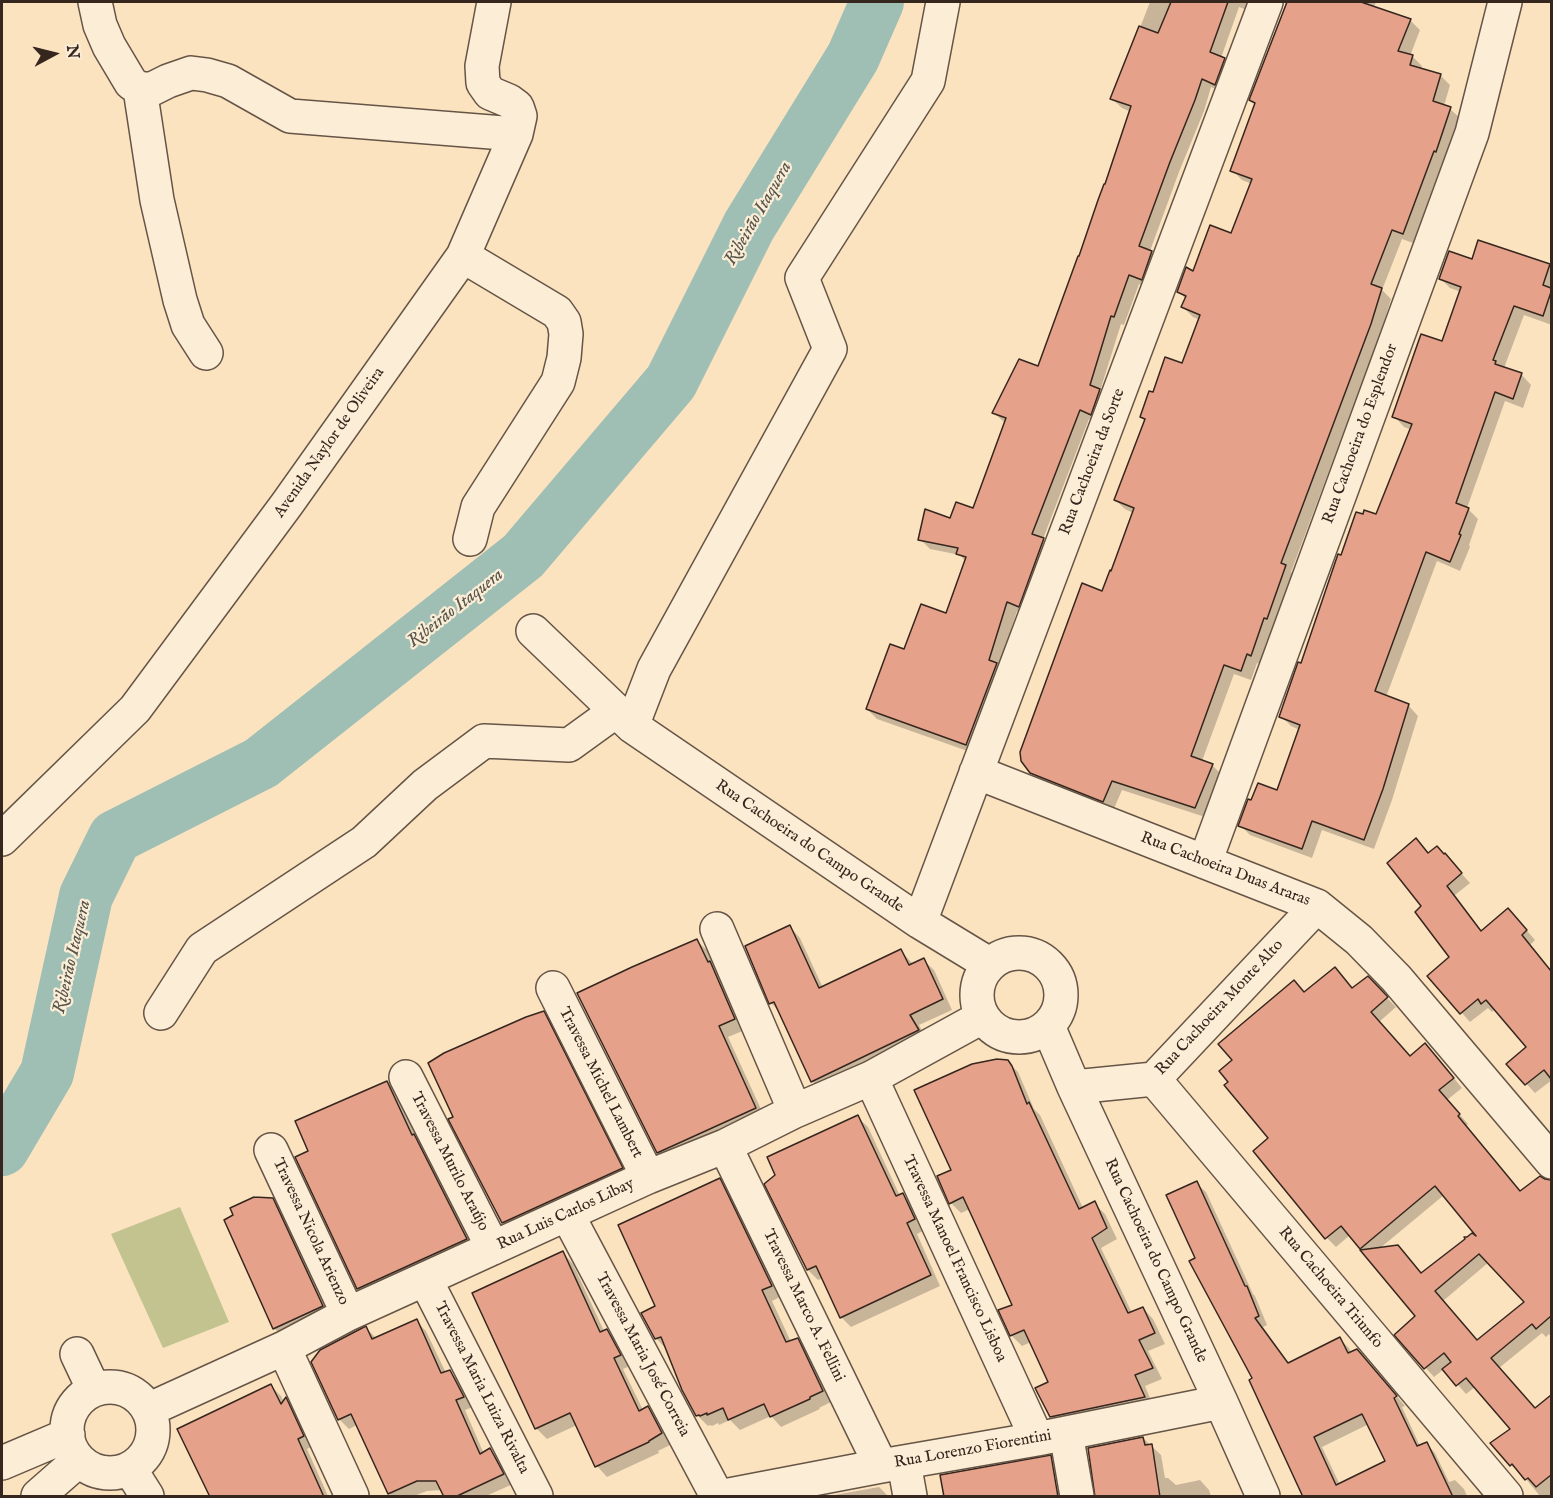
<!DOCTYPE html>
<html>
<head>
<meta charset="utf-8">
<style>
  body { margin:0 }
  #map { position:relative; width:1553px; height:1498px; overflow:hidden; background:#fbe3c0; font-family:"IM FELL English",serif }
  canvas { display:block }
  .frame { position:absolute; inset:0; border:3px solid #35261e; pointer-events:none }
  .north { position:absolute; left:24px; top:24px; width:60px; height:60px; -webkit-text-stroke:4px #fcedd6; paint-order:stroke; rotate:83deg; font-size:16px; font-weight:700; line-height:24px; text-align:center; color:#35261e }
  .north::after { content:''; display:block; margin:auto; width:21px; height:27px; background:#35261e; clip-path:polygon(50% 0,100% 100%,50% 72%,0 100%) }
</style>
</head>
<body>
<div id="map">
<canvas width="1553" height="1498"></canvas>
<div class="frame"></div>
<div class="north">N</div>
</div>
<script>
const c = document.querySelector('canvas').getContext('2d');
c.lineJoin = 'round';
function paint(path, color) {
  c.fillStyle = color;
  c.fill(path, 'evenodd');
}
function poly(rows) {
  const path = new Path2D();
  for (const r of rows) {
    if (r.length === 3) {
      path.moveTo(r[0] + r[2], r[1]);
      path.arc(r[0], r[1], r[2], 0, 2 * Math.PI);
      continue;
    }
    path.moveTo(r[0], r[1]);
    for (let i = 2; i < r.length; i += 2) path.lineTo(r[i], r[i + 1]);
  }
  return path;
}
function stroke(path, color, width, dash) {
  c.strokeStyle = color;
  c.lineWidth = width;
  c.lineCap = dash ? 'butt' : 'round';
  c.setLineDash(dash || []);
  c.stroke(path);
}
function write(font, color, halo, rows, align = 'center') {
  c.font = font + ' "IM FELL English",serif';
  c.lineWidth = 4.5;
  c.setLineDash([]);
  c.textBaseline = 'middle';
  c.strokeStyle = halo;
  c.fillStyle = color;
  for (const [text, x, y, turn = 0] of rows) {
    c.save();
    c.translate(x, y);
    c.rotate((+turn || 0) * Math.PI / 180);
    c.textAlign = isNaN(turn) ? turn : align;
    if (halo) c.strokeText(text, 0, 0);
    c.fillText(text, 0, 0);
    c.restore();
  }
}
const green = poly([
  [180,1207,229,1322,163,1348,111,1234]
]);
const shadow = poly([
  [1150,2,1261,2,1255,13,1239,7,1221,58,1234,69,1225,94,1211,87,1204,111,1179,172,1150,251,1161,262,1151,288,1139,284,1124,325,1121,324,1100,391,1109,400,1101,424,1089,419,1043,539,1053,549,1028,615,1017,611,999,667,976,754,877,719,867,709,905,651,947,615,966,562,960,555,930,549,920,539,951,520,974,510,1005,423,994,413,1038,368,1131,112,1122,108,1112,99],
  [1286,2,1376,2,1374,7,1410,20,1420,30,1410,56,1412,56,1422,66,1421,70,1440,75,1450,85,1444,106,1450,109,1460,118,1446,161,1444,160,1413,243,1402,239,1382,290,1391,299,1380,335,1291,572,1295,576,1261,664,1257,663,1251,680,1234,674,1202,761,1212,765,1222,775,1205,817,1122,790,1113,811,1042,783,1032,772,1103,593,1133,513,1125,509,1115,500,1146,422,1141,417,1154,394,1183,365,1200,320,1193,317,1183,307,1186,299,1179,292,1194,273,1232,235,1252,184,1242,180,1232,170,1256,106,1251,100,1285,8],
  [1473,261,1550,265,1552,267,1552,325,1524,315,1504,368,1521,374,1531,385,1523,408,1505,401,1467,508,1478,519,1469,545,1470,547,1460,571,1437,561,1386,697,1408,705,1418,716,1392,800,1374,849,1322,830,1312,858,1250,835,1240,825,1252,801,1278,792,1300,730,1291,726,1281,716,1302,665,1341,557,1377,516,1412,430,1404,427,1394,416,1443,343,1461,292,1450,288,1440,278],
  [1429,854,1445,855,1470,883,1455,895,1482,932,1517,919,1535,940,1530,945,1543,961,1538,965,1552,982,1552,1080,1535,1093,1508,1064,1528,1048,1495,1009,1492,1012,1488,1008,1470,1022,1429,976,1451,957,1424,906],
  [790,927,800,938,823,988,901,951,913,964,923,960,934,970,952,1010,919,1025,928,1041,823,1091,812,1081,781,1013,771,1003],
  [697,941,708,951,715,968,721,974,745,1030,728,1037,765,1118,669,1162,658,1152],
  [1367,978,1396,1007,1379,1022,1411,1057,1434,1054,1462,1088,1447,1100,1468,1124,1466,1126,1521,1193,1546,1189,1552,1196,1552,1219,1547,1222,1552,1227,1552,1337,1549,1334,1546,1337,1542,1333,1499,1368,1535,1410,1552,1397,1552,1496,1540,1496,1521,1473,1511,1465,1492,1443,1512,1429,1475,1387,1466,1394,1444,1369,1434,1377,1396,1335,1417,1316,1350,1235,1336,1247,1327,1238,1270,1138,1305,994,1353,990],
  [1444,1195,1481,1241,1422,1275,1379,1249],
  [1489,1262,1526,1302,1478,1342,1443,1301],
  [543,1013,554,1023,632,1179,513,1233,503,1222,455,1117],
  [1007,1061,1018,1072,1034,1109,1040,1115,1083,1208,1094,1203,1105,1214,1117,1239,1101,1248,1132,1313,1143,1308,1153,1319,1165,1344,1148,1351,1162,1379,1145,1386,1154,1408,1061,1427,1051,1416,1050,1383,1031,1342,1022,1346,1012,1336,1000,1311,1014,1306,970,1209,961,1213,951,1203,952,1170],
  [386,1082,397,1093,420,1142,424,1147,477,1250,369,1299,358,1288,297,1157,310,1152],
  [857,1117,868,1127,900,1196,903,1195,913,1205,925,1230,917,1234,940,1286,851,1327,841,1317,823,1278,818,1280,808,1270],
  [719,1180,730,1190,782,1296,772,1301,791,1342,798,1340,808,1351,833,1401,819,1408,820,1409,781,1427,771,1416,740,1430,730,1420,719,1425,718,1423,712,1426,710,1425,708,1426,697,1415,667,1350,656,1338,657,1307],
  [1196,1183,1206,1192,1253,1294,1255,1296,1267,1325,1263,1327,1289,1364,1340,1339,1349,1348,1351,1353,1366,1360,1405,1406,1402,1407,1420,1446,1426,1443,1435,1453,1449,1482,1455,1480,1464,1489,1467,1496,1308,1496,1197,1259],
  [1369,1424,1387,1462,1340,1485,1322,1447],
  [272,1199,283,1210,333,1317,285,1339,274,1328],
  [563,1253,573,1264,604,1331,606,1330,617,1341,630,1366,623,1369,643,1410,648,1408,658,1419,672,1444,658,1451,659,1453,607,1477,597,1466,577,1425,547,1439,536,1428],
  [416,1321,426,1331,446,1373,450,1372,460,1382,473,1407,465,1410,484,1454,490,1450,500,1460,513,1484,486,1496,446,1496,443,1490,427,1491,414,1496,392,1496,389,1493,357,1425,349,1429,339,1419,366,1328,377,1339],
  [271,1386,281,1396,284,1402,286,1399,296,1409,313,1446,307,1449,328,1496,211,1496],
  [1143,1438,1161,1455,1165,1478,1168,1478,1176,1485,1200,1480,1209,1490,1211,1496,1097,1496],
  [1050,1457,1060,1466,1065,1496,946,1496],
  [879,1487,888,1496,829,1496]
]);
const river = poly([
  [2,1149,47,1073,86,896,115,837,261,763,523,556,671,382,749,226,853,57,877,2]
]);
const building = poly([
  [1171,2,1228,2,1210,52,1225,58,1215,85,1202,79,1195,100,1170,162,1139,246,1152,251,1142,280,1129,275,1114,317,1111,316,1090,385,1100,389,1091,415,1080,410,1032,534,1044,538,1019,607,1007,602,989,660,997,663,966,745,866,709,890,644,904,649,921,604,946,613,966,557,956,554,958,548,918,540,925,509,950,518,956,502,973,508,1006,418,992,413,1019,359,1038,366,1078,256,1079,256,1098,200,1104,184,1105,184,1131,106,1110,99,1139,26,1158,33,1171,2],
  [1287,2,1361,2,1411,19,1398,51,1413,55,1410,65,1441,74,1433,101,1451,107,1436,152,1434,151,1403,234,1392,230,1371,284,1382,288,1371,324,1281,563,1286,565,1267,619,1264,618,1251,656,1247,654,1241,671,1224,665,1191,756,1213,764,1195,808,1112,781,1103,802,1030,773,1021,761,1020,752,1082,583,1102,591,1110,570,1111,571,1134,508,1114,500,1145,419,1140,417,1149,391,1153,392,1165,357,1182,363,1200,315,1181,307,1186,296,1177,292,1186,267,1193,271,1210,225,1231,233,1252,179,1230,171,1255,103,1249,100,1287,2],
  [1478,240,1550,264,1543,285,1551,288,1551,292,1543,316,1514,306,1493,360,1496,361,1495,364,1522,373,1513,399,1495,392,1456,503,1469,508,1459,534,1461,535,1450,562,1426,552,1375,691,1409,704,1383,789,1364,840,1312,821,1302,849,1238,826,1248,799,1251,800,1258,783,1277,790,1300,725,1279,717,1298,662,1301,663,1338,554,1341,555,1356,512,1363,514,1364,510,1376,514,1412,424,1392,417,1421,334,1442,341,1461,287,1439,279,1449,251,1472,259,1478,240],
  [1416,838,1428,853,1437,846,1444,854,1445,853,1462,873,1447,886,1481,931,1508,908,1527,930,1522,935,1551,971,1551,1079,1544,1070,1525,1085,1506,1064,1526,1047,1486,1000,1481,1004,1478,999,1460,1014,1427,976,1449,957,1415,912,1421,906,1387,863,1416,838],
  [790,925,819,988,901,949,909,965,924,958,943,999,910,1015,919,1030,811,1082,774,1002,769,1004,745,946,790,925],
  [697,939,708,962,710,961,735,1019,719,1026,756,1108,657,1153,577,993,632,967,697,939],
  [1335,967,1352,988,1368,976,1388,997,1371,1012,1410,1056,1425,1043,1454,1078,1439,1090,1460,1114,1458,1116,1520,1191,1540,1176,1545,1179,1551,1180,1551,1316,1536,1329,1532,1324,1491,1358,1535,1408,1551,1395,1551,1475,1536,1487,1528,1478,1525,1480,1512,1464,1510,1466,1490,1443,1510,1429,1466,1378,1456,1386,1442,1369,1451,1362,1444,1353,1424,1369,1394,1335,1415,1316,1360,1250,1398,1245,1421,1273,1465,1239,1464,1237,1467,1237,1472,1233,1476,1236,1435,1186,1360,1249,1341,1226,1325,1239,1253,1151,1268,1138,1224,1085,1228,1082,1219,1071,1232,1060,1218,1044,1294,980,1304,992,1335,967],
  [1479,1254,1524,1302,1477,1340,1435,1291,1479,1254],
  [544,1011,623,1168,502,1223,448,1119,453,1117,428,1063,444,1053,526,1017,544,1011],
  [997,1059,1008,1060,1012,1066,1027,1104,1029,1102,1079,1209,1095,1201,1107,1228,1092,1238,1128,1313,1143,1307,1155,1333,1139,1340,1153,1368,1135,1375,1145,1397,1050,1417,1035,1388,1048,1382,1024,1330,1010,1336,998,1310,1012,1305,975,1223,963,1197,949,1204,937,1176,951,1170,914,1090,972,1064,997,1059],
  [387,1081,412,1135,414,1134,467,1239,357,1289,295,1157,308,1151,295,1121,387,1081],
  [858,1115,896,1196,903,1193,915,1219,907,1223,931,1275,840,1318,816,1266,807,1270,764,1184,775,1175,767,1157,858,1115],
  [720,1178,772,1286,762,1290,786,1342,798,1338,823,1391,810,1397,810,1399,770,1417,764,1404,728,1420,723,1408,707,1415,707,1413,700,1416,699,1415,696,1416,682,1390,661,1337,655,1339,641,1313,655,1306,618,1225,720,1178],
  [1197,1181,1245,1286,1247,1286,1259,1316,1255,1318,1288,1363,1340,1337,1348,1353,1357,1349,1397,1396,1394,1398,1417,1446,1427,1442,1453,1497,1303,1497,1249,1380,1252,1378,1189,1261,1195,1258,1166,1195,1197,1181],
  [1362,1414,1385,1461,1336,1485,1314,1437,1362,1414],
  [254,1197,273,1198,323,1306,273,1329,224,1220,233,1215,230,1208,254,1197],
  [563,1251,600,1332,607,1329,621,1355,614,1358,639,1411,648,1406,662,1433,649,1441,649,1442,595,1467,570,1413,535,1429,472,1293,563,1251],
  [417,1319,441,1373,450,1370,464,1397,456,1400,480,1454,490,1448,504,1474,455,1497,444,1497,436,1481,417,1481,388,1494,351,1414,338,1420,311,1362,320,1350,366,1326,372,1339,417,1319],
  [271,1384,281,1404,286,1397,304,1436,298,1439,324,1497,210,1497,177,1429,271,1384],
  [1143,1437,1145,1445,1152,1444,1160,1497,1095,1497,1088,1448,1143,1437],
  [1051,1455,1058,1497,944,1497,940,1475,1051,1455]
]);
const minor = poly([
  [95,2,100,25,109,46,131,83,140,89,152,89,168,81,191,73,207,75,228,81,290,116,516,134],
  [140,89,157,200,180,300,188,325,206,353],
  [463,256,557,312,564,322,566,334,564,358,558,382,478,507,470,539],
  [533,631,632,726,920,922,989,964],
  [632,726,654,669,830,349,802,278,928,81,943,2],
  [976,772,1317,906,1359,940,1396,978,1552,1162],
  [2,839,135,709,287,504,463,256,516,134,520,116,517,107,509,101,490,93,483,83,482,66,494,2],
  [1205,862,1472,133,1505,2],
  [920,922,1266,2],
  [717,929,795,1111],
  [1019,995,42],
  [553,988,648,1177],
  [161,1013,202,949,364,842,425,785,484,741,569,745,616,711],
  [1048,1026,1074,1087,1221,1402,1263,1496],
  [406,1077,493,1248],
  [871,1078,1037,1439],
  [1154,1079,1506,1496],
  [1074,1087,1154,1079,1317,906],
  [725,1146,881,1466],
  [271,1150,348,1314],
  [567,1214,717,1496],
  [425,1279,536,1496],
  [284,1348,352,1496],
  [77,1354,94,1390],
  [110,1430,43],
  [148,1410,284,1348,348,1314,425,1279,648,1177,725,1146,795,1111,871,1078,982,1017],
  [1066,1433,1077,1496],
  [2,1463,68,1435],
  [904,1463,910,1496],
  [130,1469,147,1496],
  [38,1496,79,1460],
  [724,1496,881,1466,1037,1439,1221,1402]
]);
const streetNames = [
  ["Rua Cachoeira do Esplendor",1361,434,-70],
  ["Avenida Naylor de Oliveira",330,443,-55],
  ["Rua Cachoeira da Sorte",1093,462,-69],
  ["Rua Cachoeira do Campo Grande",809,847,34],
  ["Rua Cachoeira Duas Araras",1225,870,21],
  ["Rua Cachoeira Monte Alto",1220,1008,-47],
  ["Travessa Michel Lambert",600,1083,63],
  ["Travessa Murilo Araújo",449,1162,63],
  ["Rua Luis Carlos Libay",566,1215,-25],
  ["Travessa Nicola Arienzo",310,1232,65],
  ["Travessa Manoel Francisco Lisboa",954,1259,65],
  ["Rua Cachoeira do Campo Grande",1155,1261,65],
  ["Rua Cachoeira Triunfo",1330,1288,50],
  ["Travessa Marco A. Fellini",803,1306,64],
  ["Travessa Maria José Correia",642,1355,62],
  ["Travessa Maria Luiza Rivalta",481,1388,63],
  ["Rua Lorenzo Fiorentini",973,1450,-10]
];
const waterNames = [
  ["Ribeirão Itaquera",759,214,-60],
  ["Ribeirão Itaquera",456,609,-38],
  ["Ribeirão Itaquera",73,957,-77]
];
paint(green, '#c3c38f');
paint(shadow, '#0003');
stroke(river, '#9fbeb4', 54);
paint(building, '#e5a18a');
stroke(building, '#35261e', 1.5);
stroke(minor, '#665546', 36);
stroke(minor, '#fcedd6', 33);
write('16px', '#35261e', '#fcedd6', streetNames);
write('italic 18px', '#55544b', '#fcedd6', waterNames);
</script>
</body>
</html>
